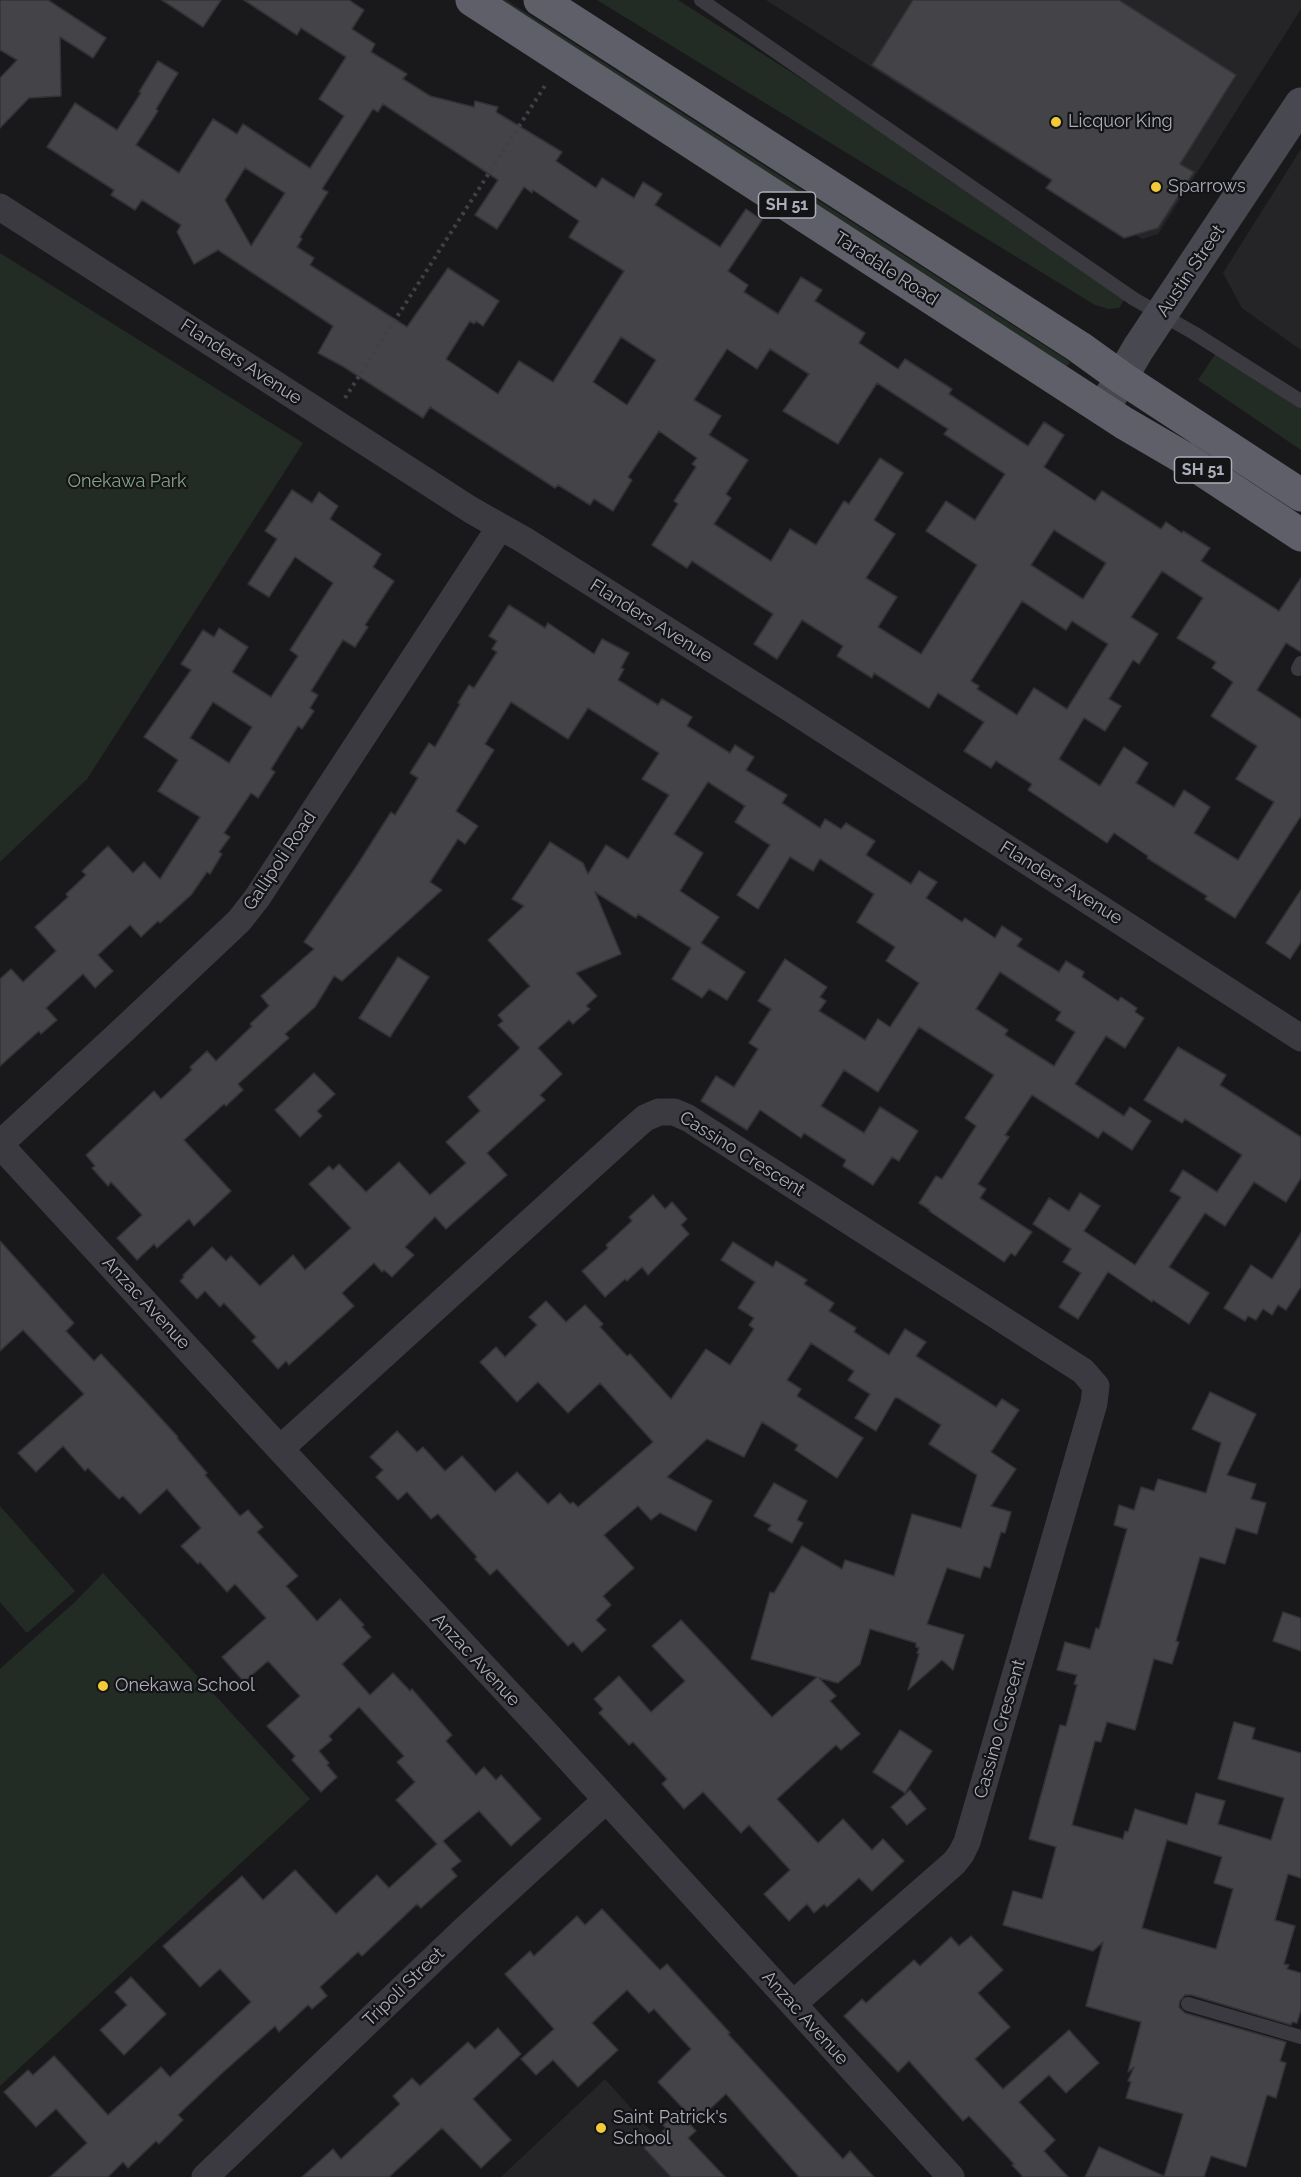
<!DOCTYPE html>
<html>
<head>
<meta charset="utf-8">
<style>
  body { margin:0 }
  canvas { display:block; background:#19191b }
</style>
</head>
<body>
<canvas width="1301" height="2177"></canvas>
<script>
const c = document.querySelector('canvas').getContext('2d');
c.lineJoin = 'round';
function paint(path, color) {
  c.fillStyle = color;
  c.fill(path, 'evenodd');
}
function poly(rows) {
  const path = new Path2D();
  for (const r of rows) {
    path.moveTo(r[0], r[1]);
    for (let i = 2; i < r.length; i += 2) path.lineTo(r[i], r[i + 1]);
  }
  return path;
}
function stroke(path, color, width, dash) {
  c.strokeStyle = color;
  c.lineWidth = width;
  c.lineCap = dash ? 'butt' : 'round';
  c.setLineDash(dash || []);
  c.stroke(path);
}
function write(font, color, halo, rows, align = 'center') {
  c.font = font + ' Raleway,sans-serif';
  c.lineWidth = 4.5;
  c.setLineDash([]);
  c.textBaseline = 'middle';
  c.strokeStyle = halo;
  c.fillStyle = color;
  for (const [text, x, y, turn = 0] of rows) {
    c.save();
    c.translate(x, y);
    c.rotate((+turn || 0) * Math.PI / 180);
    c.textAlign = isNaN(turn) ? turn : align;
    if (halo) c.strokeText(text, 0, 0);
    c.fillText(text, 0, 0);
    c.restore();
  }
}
const built = poly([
  [766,0,1301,0,1301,9,1158,234,1142,239],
  [1301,149,1301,350,1242,308,1223,273],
  [605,2079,692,2177,501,2177]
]);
const green = poly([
  [496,0,506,0,1070,362,1066,368],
  [597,0,678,0,1108,274,1124,300,1119,308,1109,309,1095,305],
  [0,253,303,443,87,779,0,862],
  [1223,343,1301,396,1301,450,1198,380],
  [0,1506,75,1591,27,1633,0,1602],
  [103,1573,310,1799,0,2086,0,1669,76,1601]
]);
const building = poly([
  [0,0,48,0,106,38,93,58,60,37,61,96,29,98,0,128,0,78,17,60,0,50,0,0],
  [162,0,221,0,203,27,162,0],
  [244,0,349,0,364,10,352,29,375,44,371,52,407,74,403,79,430,96,474,107,475,101,498,107,496,112,562,152,556,161,596,188,602,178,634,198,643,182,662,194,655,205,720,247,746,209,762,220,728,271,748,285,744,292,778,314,801,277,822,290,815,301,865,333,859,343,898,369,905,359,952,389,949,394,1028,446,1044,422,1064,435,1044,467,1095,501,1102,491,1161,529,1166,522,1182,533,1183,531,1210,548,1201,561,1279,611,1301,578,1301,652,1286,643,1257,690,1301,719,1301,816,1235,918,1205,899,1207,896,1147,858,1148,856,1114,833,1107,843,1028,790,1032,784,996,761,991,768,964,751,984,722,938,693,929,708,874,673,872,678,837,656,843,646,802,620,777,659,754,644,773,614,692,561,687,568,652,545,678,504,674,501,696,467,692,464,697,458,659,431,628,477,632,480,613,511,594,499,590,505,558,485,555,488,430,407,423,418,344,367,318,353,333,326,218,250,194,264,177,232,181,225,142,200,135,210,111,195,114,190,47,147,75,103,117,130,141,93,139,92,158,61,178,73,156,109,158,111,136,145,179,173,213,119,237,134,243,124,310,168,344,116,319,99,346,57,301,28,297,35,244,0],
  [383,104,498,180,475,215,497,229,524,187,532,193,533,190,579,221,569,237,624,271,553,382,519,361,498,394,446,359,470,321,474,324,476,321,483,326,499,301,448,268,407,327,310,265,314,258,297,247,302,239,300,237,328,192,322,189,373,109,378,112,383,104],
  [245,168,285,193,251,246,225,200,245,168],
  [621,337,656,360,627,405,593,382,621,337],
  [727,349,757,369,770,349,809,374,783,411,838,444,877,383,948,429,944,434,1005,474,975,520,946,501,926,531,977,565,921,654,878,627,897,597,866,578,895,534,874,520,903,473,880,458,849,504,844,501,816,545,790,529,771,561,714,524,731,498,726,494,748,460,709,435,721,416,694,400,727,349],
  [1054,530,1106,563,1083,599,1031,565,1054,530],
  [1162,571,1203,598,1177,638,1216,662,1212,668,1233,682,1211,716,1257,746,1236,779,1274,802,1238,860,1194,833,1210,807,1184,790,1174,807,1136,783,1148,763,1124,747,1100,786,1059,759,1084,718,1105,731,1121,706,1109,699,1133,660,1139,664,1158,634,1131,617,1162,571],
  [1022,601,1066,630,1072,621,1108,644,1067,709,1034,688,1017,715,977,689,979,686,971,681,1022,601],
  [913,0,1119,0,1236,75,1180,164,1194,172,1158,228,1124,238,1046,188,1052,180,872,65,913,0],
  [292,490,312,503,319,492,338,506,330,519,381,554,373,567,394,581,365,625,368,627,355,647,343,640,311,691,318,695,310,708,314,711,302,729,298,726,271,769,275,772,258,798,251,793,224,833,230,837,219,852,222,854,210,874,207,872,191,895,160,923,158,921,141,937,130,925,98,955,113,971,95,988,83,974,46,1008,57,1020,41,1034,39,1031,0,1066,0,979,11,969,23,982,56,951,35,927,68,897,66,894,86,875,82,871,108,846,133,873,144,862,160,879,200,817,158,791,178,760,144,737,191,670,181,664,203,630,214,637,219,628,248,647,232,672,271,697,298,656,290,650,333,583,295,557,269,597,248,584,277,539,265,531,292,490],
  [213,702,252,727,229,763,190,738,213,702],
  [509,605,545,628,548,623,594,654,602,639,629,653,621,668,624,669,618,680,658,705,662,699,692,717,687,726,730,753,735,745,754,757,746,770,787,795,782,803,820,828,825,819,841,829,846,823,875,841,866,855,911,884,919,871,937,882,926,898,962,922,965,918,995,938,1002,926,1022,939,1017,946,1059,972,1066,961,1084,972,1082,977,1118,1001,1121,997,1137,1008,1135,1012,1144,1018,1125,1048,1106,1036,1075,1084,1124,1116,1130,1107,1151,1121,1132,1150,1103,1131,1098,1138,1032,1095,1005,1135,1009,1137,978,1184,986,1189,980,1198,1032,1232,1015,1256,1011,1253,1004,1262,929,1211,930,1210,919,1203,936,1176,942,1179,976,1126,965,1118,994,1075,919,1027,878,1092,844,1070,821,1106,864,1133,880,1107,918,1131,899,1161,892,1157,873,1185,843,1166,846,1160,804,1133,801,1138,760,1110,747,1130,701,1101,716,1076,734,1087,758,1049,749,1043,771,1009,758,1001,785,959,827,987,820,997,826,1001,819,1011,865,1040,878,1019,890,1027,919,983,886,961,895,947,857,922,874,894,820,859,813,871,790,857,758,909,737,895,770,845,735,822,745,806,708,782,674,834,703,853,680,891,719,917,701,943,745,972,727,1000,709,989,702,998,672,979,691,948,638,914,636,918,595,892,621,954,576,973,597,996,586,1006,590,1009,573,1024,569,1020,538,1048,562,1074,540,1095,545,1100,487,1153,507,1175,446,1229,435,1217,405,1247,414,1255,392,1277,384,1270,382,1272,374,1263,342,1293,354,1306,289,1365,286,1361,278,1369,252,1341,256,1337,224,1303,220,1307,205,1291,197,1299,180,1281,184,1277,183,1275,212,1247,226,1261,231,1256,260,1286,293,1255,305,1270,351,1228,309,1184,329,1166,333,1170,339,1164,366,1192,399,1162,430,1195,466,1163,446,1142,480,1111,468,1097,520,1048,498,1025,503,1021,498,1015,530,986,488,940,524,906,512,899,550,842,583,863,588,874,606,845,628,859,669,795,642,779,659,753,588,708,568,739,511,702,485,744,494,750,456,811,478,826,465,844,458,839,430,882,442,890,342,981,334,976,315,1007,285,1034,289,1038,238,1084,243,1090,226,1106,224,1104,184,1140,231,1191,194,1226,189,1219,157,1248,154,1244,137,1260,117,1238,142,1215,111,1182,108,1186,92,1168,95,1166,86,1155,154,1091,161,1099,192,1070,190,1067,207,1051,216,1061,252,1026,250,1024,269,1006,261,996,314,949,304,942,356,867,391,812,395,815,418,778,410,773,429,743,435,747,460,704,458,703,469,685,474,688,497,652,492,649,497,641,489,636,509,605],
  [1000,972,1061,1012,1056,1020,1075,1032,1054,1066,1005,1035,1008,1030,976,1009,1000,972],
  [1301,890,1301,942,1290,959,1266,943,1301,890],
  [398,957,429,977,390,1037,359,1018,398,957],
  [1178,1047,1226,1075,1220,1085,1301,1137,1301,1178,1286,1202,1254,1182,1225,1226,1205,1213,1169,1267,1209,1293,1189,1324,1153,1300,1152,1302,1108,1272,1078,1319,1059,1307,1081,1273,1063,1262,1071,1249,1033,1224,1049,1198,1069,1211,1080,1193,1100,1206,1084,1231,1135,1265,1181,1197,1170,1191,1183,1170,1217,1192,1242,1155,1185,1119,1182,1123,1144,1100,1178,1047],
  [314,1073,335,1094,317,1111,322,1116,300,1137,275,1110,314,1073],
  [653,1195,665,1209,672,1202,687,1219,681,1225,689,1234,648,1275,642,1267,627,1281,625,1279,605,1297,582,1271,608,1248,606,1245,632,1221,629,1217,653,1195],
  [1301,1233,1301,1287,1286,1310,1278,1305,1272,1315,1263,1309,1256,1320,1248,1316,1245,1321,1224,1308,1251,1265,1272,1279,1301,1233],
  [0,1241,74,1323,66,1331,94,1361,101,1354,145,1401,178,1437,177,1438,207,1473,205,1475,240,1516,248,1510,263,1527,257,1532,298,1576,286,1586,317,1621,340,1599,364,1625,362,1627,371,1637,342,1664,370,1695,393,1673,410,1691,412,1689,452,1735,446,1741,476,1775,484,1767,496,1780,501,1775,541,1819,511,1846,479,1811,443,1841,461,1861,451,1869,457,1876,421,1908,417,1904,362,1956,358,1952,320,1987,327,1996,312,2009,308,2005,279,2032,275,2026,220,2075,178,2115,183,2120,159,2144,156,2141,128,2168,123,2162,108,2177,50,2177,87,2143,56,2109,36,2127,4,2092,28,2070,33,2075,54,2056,108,2115,161,2067,170,2077,251,2002,220,1969,200,1987,163,1946,242,1876,263,1900,295,1870,336,1914,377,1875,389,1888,437,1844,396,1800,415,1782,397,1762,404,1756,359,1707,329,1736,332,1740,319,1751,329,1763,327,1765,337,1777,321,1792,292,1760,295,1756,267,1726,300,1696,268,1661,244,1682,222,1657,266,1618,235,1584,227,1592,200,1562,198,1564,181,1546,201,1528,167,1489,140,1514,123,1496,119,1499,88,1468,85,1471,63,1446,36,1472,18,1453,84,1394,23,1330,0,1351,0,1241],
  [733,1242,773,1267,776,1261,807,1280,804,1284,834,1303,829,1311,856,1328,854,1332,889,1355,905,1329,926,1342,916,1356,996,1407,1002,1399,1019,1410,991,1452,1016,1469,991,1506,1011,1512,1005,1533,1001,1532,990,1568,984,1566,980,1578,947,1568,927,1624,964,1635,953,1670,942,1660,908,1690,919,1654,917,1653,919,1648,916,1647,916,1643,870,1629,860,1664,838,1683,819,1678,836,1696,830,1701,860,1734,841,1750,836,1745,777,1799,818,1843,843,1819,872,1850,883,1839,904,1861,872,1891,859,1878,827,1907,824,1904,814,1913,807,1904,789,1921,764,1894,790,1870,749,1825,741,1833,703,1792,684,1809,662,1784,667,1779,633,1742,629,1745,599,1713,603,1709,594,1699,619,1676,651,1712,685,1681,652,1646,681,1620,772,1717,817,1677,751,1659,770,1592,774,1593,802,1546,842,1569,845,1560,894,1576,912,1514,961,1528,977,1475,929,1444,941,1425,898,1398,895,1398,876,1431,855,1418,870,1394,848,1380,854,1371,811,1343,787,1380,801,1389,797,1396,863,1438,837,1478,795,1450,798,1445,762,1422,744,1457,707,1439,667,1477,712,1501,696,1531,660,1513,651,1520,638,1506,604,1535,634,1568,603,1596,611,1605,596,1620,606,1630,582,1652,573,1642,568,1646,497,1569,490,1575,475,1559,477,1557,438,1514,431,1519,407,1492,398,1500,376,1477,383,1470,370,1457,397,1431,417,1452,423,1447,445,1471,462,1456,495,1492,517,1472,548,1504,560,1493,570,1504,573,1502,578,1507,653,1442,600,1383,568,1413,538,1382,517,1402,480,1362,496,1347,505,1357,537,1325,529,1317,546,1301,566,1322,585,1305,603,1324,600,1327,627,1356,630,1354,671,1399,706,1349,730,1365,754,1329,749,1325,754,1318,738,1308,755,1282,721,1260,733,1242],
  [1210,1392,1256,1414,1227,1475,1256,1484,1251,1499,1266,1503,1257,1534,1236,1528,1225,1564,1200,1557,1176,1641,1179,1642,1172,1664,1154,1659,1135,1730,1107,1722,1101,1742,1095,1741,1072,1825,1123,1839,1125,1831,1128,1832,1135,1809,1187,1825,1196,1793,1225,1801,1218,1824,1271,1840,1284,1798,1218,1779,1234,1722,1255,1728,1252,1739,1301,1753,1301,1878,1288,1874,1275,1920,1295,1926,1284,1964,1289,1965,1287,1969,1301,1973,1301,2010,1297,2023,1292,2022,1291,2025,1191,1995,1185,1995,1180,2001,1179,2007,1185,2013,1286,2042,1280,2061,1286,2063,1276,2098,1267,2095,1246,2167,1211,2156,1204,2177,1085,2177,1099,2147,1164,2176,1183,2114,1126,2098,1131,2082,1128,2081,1134,2067,1128,2072,1141,2022,1086,2006,1103,1942,1093,1951,1003,1925,1013,1891,1042,1899,1056,1847,1029,1839,1060,1725,1066,1726,1077,1685,1074,1684,1077,1675,1057,1670,1065,1642,1090,1649,1096,1628,1099,1629,1127,1529,1114,1525,1119,1505,1134,1510,1141,1487,1154,1491,1158,1479,1206,1493,1221,1443,1192,1429,1210,1392],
  [1167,1840,1222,1857,1214,1883,1233,1889,1216,1949,1142,1928,1167,1840],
  [774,1483,807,1501,797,1520,803,1523,792,1543,768,1530,771,1525,754,1516,774,1483],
  [1283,1612,1301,1618,1301,1651,1273,1641,1283,1612],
  [900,1730,932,1751,905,1793,873,1772,900,1730],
  [910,1790,926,1809,907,1825,891,1807,910,1790],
  [602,1909,660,1970,667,1964,730,2033,728,2034,843,2159,850,2151,874,2177,799,2177,726,2094,696,2122,658,2082,691,2049,654,2009,649,2013,627,1990,592,2023,618,2050,578,2087,553,2060,536,2075,521,2059,554,2029,505,1974,530,1951,534,1956,577,1916,585,1925,602,1909],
  [971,1936,1003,1970,978,1993,1010,2027,975,2059,1003,2089,1069,2030,1099,2063,1066,2093,1049,2075,1019,2102,1055,2140,1044,2151,1068,2177,1023,2177,1012,2165,1014,2164,969,2116,963,2121,909,2061,898,2072,844,2016,862,1999,866,2003,914,1960,920,1966,951,1937,959,1946,971,1936],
  [131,1977,166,2014,124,2055,100,2030,127,2005,115,1992,131,1977],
  [498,2028,521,2054,473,2099,511,2140,481,2168,442,2128,389,2177,302,2177,333,2149,341,2159,400,2104,393,2096,412,2078,420,2086,468,2042,475,2049,498,2028],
  [678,2111,696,2131,688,2138,725,2177,671,2177,644,2148,666,2128,663,2125,678,2111]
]);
const path = poly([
  [345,398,546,84]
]);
const service = poly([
  [701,0,1134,299,1194,333,1301,401],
  [1298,669,1301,663],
  [1188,2004,1301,2037]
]);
const minor = poly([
  [0,207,471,510,524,540,785,705,1301,1038],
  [0,1144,119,1034,239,921,257,898,500,527],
  [0,1145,280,1449,541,1728,951,2177],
  [280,1449,628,1133,645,1118,659,1112,674,1112,688,1118,1083,1371,1096,1386,1094,1403,967,1842,961,1854,954,1863,793,2004],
  [205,2177,465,1929,606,1800]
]);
const secondary = poly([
  [1103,409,1138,349,1301,104]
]);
const trunk = poly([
  [472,0,1124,423,1184,458,1301,535],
  [540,0,1079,347,1122,378,1301,495]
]);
const markers = [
  [1056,122,6,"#f3cb39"],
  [1156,187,6,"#f3cb39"],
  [103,1686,6,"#f3cb39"],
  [601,2128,6,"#f3cb39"]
];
const shields = [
  [787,205,57],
  [1203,470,57]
];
const shieldNames = [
  ["SH 51",787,205],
  ["SH 51",1203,470]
];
const poiNames = [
  ["Licquor King",1068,122],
  ["Sparrows",1168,187],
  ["Onekawa School",115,1686],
  ["Saint Patrick's",613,2118],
  ["School",613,2139]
];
const streetNames = [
  ["Taradale Road",886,269,33],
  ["Austin Street",1191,271,-56],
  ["Flanders Avenue",241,362,33],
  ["Flanders Avenue",651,621,32],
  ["Gallipoli Road",280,861,-56],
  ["Flanders Avenue",1061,883,32],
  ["Cassino Crescent",742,1154,32],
  ["Anzac Avenue",146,1303,47],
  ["Anzac Avenue",476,1660,47],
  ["Cassino Crescent",1000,1729,-74],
  ["Tripoli Street",404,1987,-44],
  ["Anzac Avenue",805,2018,48]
];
const parkNames = [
  ["Onekawa Park",127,482]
];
paint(built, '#252528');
paint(green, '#232b25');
paint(building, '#434348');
stroke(building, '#333337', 1.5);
stroke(path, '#404147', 4, [3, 4.5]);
stroke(service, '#3a3a40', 14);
stroke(minor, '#3a3a40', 27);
stroke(secondary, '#484950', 33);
stroke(trunk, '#5e5f68', 33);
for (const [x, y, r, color] of markers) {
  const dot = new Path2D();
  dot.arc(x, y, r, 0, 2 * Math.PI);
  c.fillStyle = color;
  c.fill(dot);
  stroke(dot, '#141416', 2);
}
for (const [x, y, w] of shields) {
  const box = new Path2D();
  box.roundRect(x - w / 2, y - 13, w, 26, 4.5);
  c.fillStyle = '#141416';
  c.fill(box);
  stroke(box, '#abaebb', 1.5);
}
write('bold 16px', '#abaebb', null, shieldNames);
write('18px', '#abaebb', '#141416', poiNames, 'left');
write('18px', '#abaebb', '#141416', streetNames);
write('18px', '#82a589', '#141416', parkNames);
</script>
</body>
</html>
